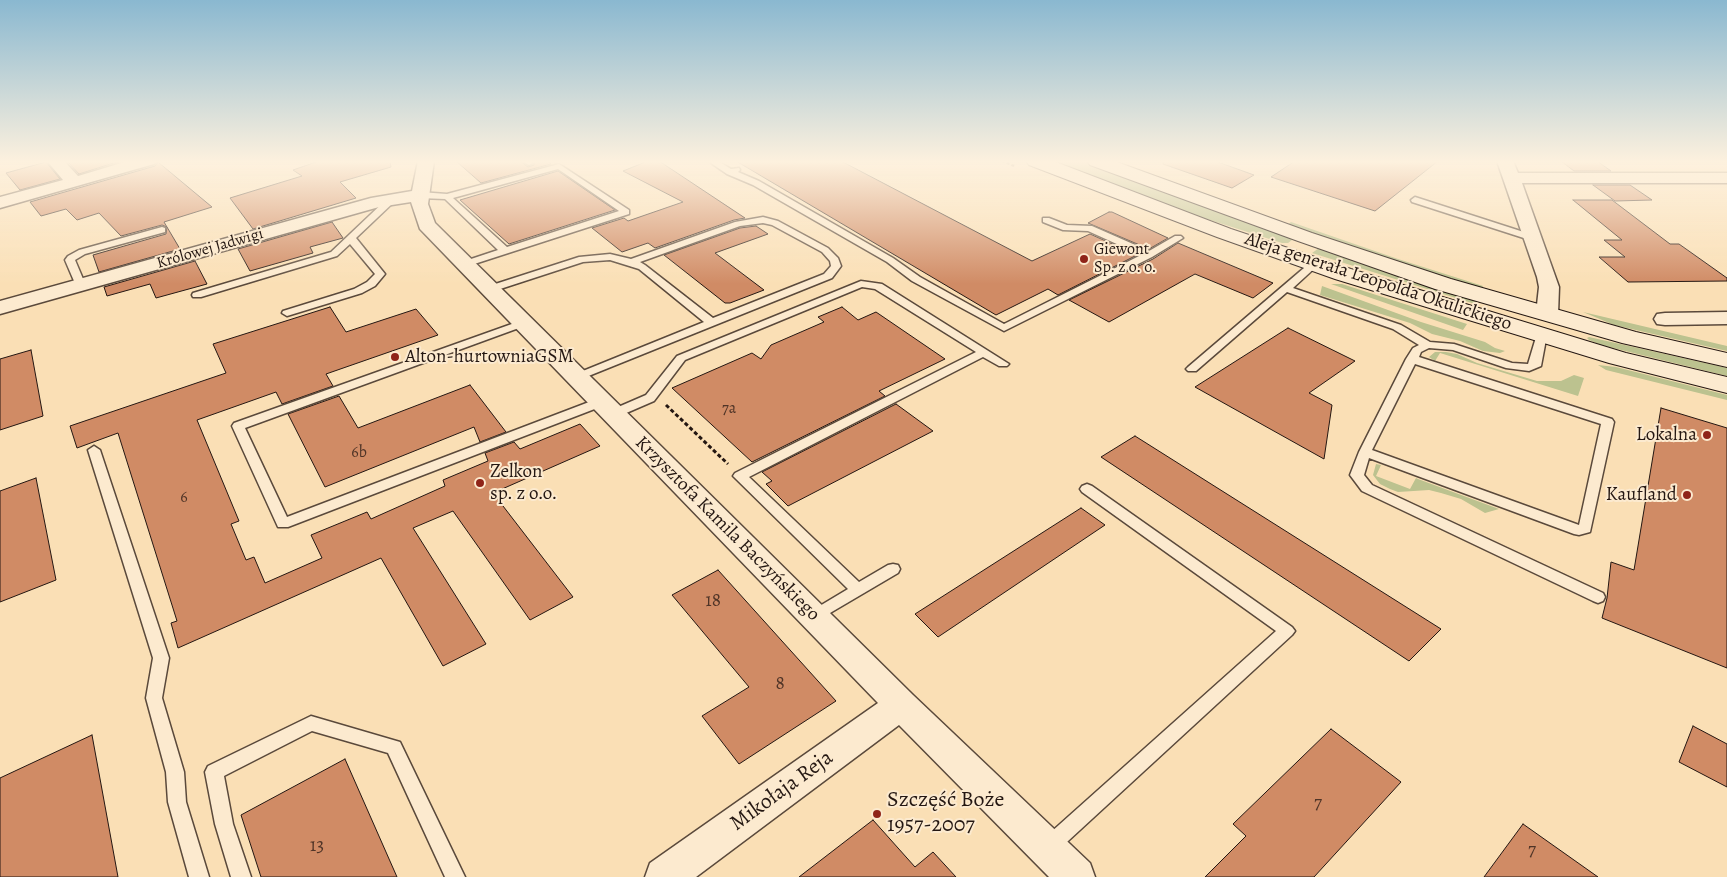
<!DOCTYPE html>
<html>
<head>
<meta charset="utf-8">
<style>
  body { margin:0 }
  canvas { display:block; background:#fadfb5 }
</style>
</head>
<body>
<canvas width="1727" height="877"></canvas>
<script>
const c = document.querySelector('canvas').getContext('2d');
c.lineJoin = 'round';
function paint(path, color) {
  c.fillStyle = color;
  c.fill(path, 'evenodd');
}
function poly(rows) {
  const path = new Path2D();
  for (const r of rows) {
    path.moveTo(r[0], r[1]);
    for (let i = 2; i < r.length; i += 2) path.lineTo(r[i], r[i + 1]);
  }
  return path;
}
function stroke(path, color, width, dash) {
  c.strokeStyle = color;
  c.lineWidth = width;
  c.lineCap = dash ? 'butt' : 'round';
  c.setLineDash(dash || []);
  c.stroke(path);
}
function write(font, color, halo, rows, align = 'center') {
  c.font = font + ' Alegreya,serif';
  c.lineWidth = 4;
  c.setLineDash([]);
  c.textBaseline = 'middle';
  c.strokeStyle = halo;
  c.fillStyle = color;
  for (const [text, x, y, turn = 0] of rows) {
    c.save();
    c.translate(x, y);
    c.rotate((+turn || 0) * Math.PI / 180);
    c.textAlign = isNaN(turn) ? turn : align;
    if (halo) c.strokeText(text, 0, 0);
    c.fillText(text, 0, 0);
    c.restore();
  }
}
const green = poly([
  [1048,161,1083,161,1290,237,1292,240,1288,243,1282,243,1182,211],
  [1291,222,1398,259,1483,286,1481,290,1287,225],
  [1319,248,1476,300,1475,304,1312,253],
  [1331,284,1342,284,1467,324,1463,330],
  [1322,286,1421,322,1485,342,1495,348,1505,351,1500,353,1483,351,1460,341,1432,334,1410,323,1320,295],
  [1583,312,1727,346,1727,351,1614,325],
  [1589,337,1727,368,1727,376,1601,345,1589,340,1587,338],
  [1435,352,1446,352,1457,354,1477,363,1537,381,1561,381,1574,375,1584,378,1578,396,1440,353,1435,361,1429,357],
  [1598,365,1616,367,1727,395,1727,400,1606,370],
  [1376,464,1381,465,1376,476,1410,489,1416,478,1418,479,1499,509,1485,513,1461,499,1441,493,1429,490,1398,492,1390,489,1380,484,1373,475]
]);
const building = poly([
  [67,161,120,161,79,174,67,161],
  [319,161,390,161,391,167,340,182,356,198,253,229,230,198,302,176,293,170,319,161],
  [456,161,520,161,528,167,534,165,534,161,548,161,551,164,481,183,456,161],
  [648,161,659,161,745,218,734,220,655,248,648,243,622,252,592,228,624,218,628,221,683,202,623,171,648,161],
  [736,161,841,161,1032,261,1090,234,1137,255,1058,295,1048,289,996,315,736,161],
  [1164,161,1215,161,1254,175,1232,188,1163,164,1164,161],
  [1295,161,1438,161,1375,211,1271,177,1295,161],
  [1561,161,1597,161,1611,171,1574,171,1561,161],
  [46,162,60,179,20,190,6,173,46,162],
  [158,162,212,207,164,222,180,249,99,272,93,255,166,234,167,227,162,225,121,236,99,213,77,220,66,209,41,216,30,202,155,166,158,162],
  [558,171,615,210,509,244,460,200,558,171],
  [1593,185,1630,185,1652,200,1615,201,1593,185],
  [1573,200,1612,200,1670,244,1679,244,1727,278,1727,281,1628,282,1599,257,1625,257,1604,240,1622,240,1573,200],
  [1109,212,1112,212,1168,238,1149,249,1088,223,1109,212],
  [332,222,343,238,310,247,313,253,250,271,238,249,332,222],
  [756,226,768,234,715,253,764,290,730,303,725,303,664,255,740,228,756,226],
  [1178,243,1273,283,1253,298,1195,274,1109,322,1069,300,1153,259,1178,243],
  [195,261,207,284,156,298,150,284,107,296,104,287,195,261],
  [330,307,346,332,416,309,438,335,326,374,333,386,282,404,276,392,197,420,239,521,231,524,246,560,254,557,265,583,322,558,311,535,367,512,371,519,445,486,443,480,488,461,485,453,514,442,520,449,580,424,600,446,493,493,573,597,530,620,453,511,413,528,486,644,443,666,381,558,178,648,171,623,177,621,118,433,77,448,70,426,226,373,213,344,330,307],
  [842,307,858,320,876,312,945,359,879,391,885,396,752,462,672,388,752,353,761,359,771,345,824,322,818,317,842,307],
  [1288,328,1355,361,1309,393,1332,405,1324,459,1195,387,1288,328],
  [31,350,43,416,0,430,0,359,31,350],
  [470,385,506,432,480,442,474,427,325,487,288,414,339,396,358,428,470,385],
  [896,404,933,431,788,506,766,484,772,481,762,472,896,404],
  [1661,408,1727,428,1727,668,1602,618,1607,598,1611,562,1634,570,1661,408],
  [1135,436,1441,629,1409,661,1101,457,1135,436],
  [36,478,56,580,0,602,0,491,36,478],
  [1081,508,1105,525,938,637,915,614,1081,508],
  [718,570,836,701,739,764,702,716,749,687,672,595,718,570],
  [1693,726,1727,744,1727,787,1679,762,1693,726],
  [1331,729,1401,782,1314,877,1205,877,1246,836,1233,824,1331,729],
  [92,735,118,877,0,877,0,778,92,735],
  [345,759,397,877,261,877,241,815,345,759],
  [873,820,915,867,933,852,956,877,799,877,873,820],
  [1523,824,1598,877,1484,877,1523,824]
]);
const pathFar1 = poly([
  [1002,161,1015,166]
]);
const path = poly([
  [666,405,728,464]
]);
const service = poly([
  [522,161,532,161,533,163,529,165,522,161],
  [708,161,718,161,731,169,739,168,740,170,738,172,759,181,893,258,920,277,1004,324,1141,255,1088,231,1063,230,1043,222,1043,218,1049,218,1067,225,1092,226,1149,251,1175,236,1181,236,1183,238,1152,257,1004,331,912,281,887,262,753,185,727,174,708,161],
  [559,164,629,210,629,214,465,267,460,264,462,262,498,250,445,199,420,198,416,195,420,192,447,194,559,164],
  [558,169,619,211,507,247,453,198,558,169],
  [392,196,395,197,395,201,356,238,385,274,375,286,362,293,287,316,282,313,283,311,354,289,367,282,375,274,350,244,337,256,201,297,193,297,192,295,193,293,331,252,389,197,392,196],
  [1415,197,1536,236,1538,238,1536,240,1530,240,1412,202,1411,200,1415,197],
  [763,217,778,221,828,248,838,258,841,266,832,278,581,379,577,380,571,377,573,375,704,322,639,269,610,260,583,262,494,291,486,291,485,289,486,287,579,257,610,254,631,259,735,222,763,217],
  [763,223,772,225,822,252,830,261,831,266,824,274,713,318,645,265,640,262,740,226,763,223],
  [162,227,165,228,165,232,85,254,75,260,86,286,85,288,77,288,65,260,68,256,79,250,162,227],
  [1314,261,1317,262,1317,266,1293,288,1401,325,1430,342,1454,344,1512,363,1528,364,1537,334,1542,331,1546,332,1547,334,1541,366,1529,371,1506,368,1453,350,1429,348,1421,352,1419,357,1612,419,1614,422,1590,532,1579,535,1574,534,1369,458,1364,475,1372,485,1603,593,1605,597,1603,601,1598,603,1593,601,1362,491,1350,475,1359,452,1406,359,1413,348,1419,345,1393,329,1287,292,1196,371,1188,371,1186,369,1188,367,1311,262,1314,261],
  [1415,364,1601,424,1579,525,1372,450,1415,364],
  [861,281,882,284,1009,364,1007,366,999,366,983,357,749,477,859,582,888,565,893,564,898,565,900,569,898,573,813,623,808,621,805,617,808,613,848,589,733,476,735,473,976,352,875,289,862,287,685,360,654,401,617,417,609,417,607,414,609,411,646,395,677,356,861,281],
  [523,320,528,323,527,325,245,428,287,517,597,399,605,399,607,402,605,405,288,527,278,527,232,426,234,423,523,320],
  [94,446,100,450,169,658,162,698,184,772,186,802,209,877,189,877,168,802,166,772,146,698,153,658,88,450,94,446],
  [1087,484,1092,486,1292,627,1295,631,1292,635,1055,853,1048,856,1041,853,1039,847,1041,841,1276,631,1082,492,1080,489,1082,486,1087,484],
  [311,716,400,742,465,877,445,877,388,753,312,731,224,776,233,824,251,877,231,877,215,824,205,772,208,766,311,716]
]);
const minor = poly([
  [47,161,64,161,78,176,128,161,156,161,154,164,0,208,0,197,63,180,47,161],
  [418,161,434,161,428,204,435,223,913,695,1090,863,1095,877,1049,877,899,725,696,877,645,877,650,863,878,703,420,229,411,202,379,207,0,314,0,301,371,198,412,191,418,161],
  [1497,161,1513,161,1518,173,1727,173,1727,183,1522,183,1559,287,1558,314,1554,318,1547,320,1540,318,1536,314,1539,287,1537,277,1497,161],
  [1727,312,1727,324,1665,325,1657,324,1654,319,1657,314,1665,313,1727,312]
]);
const secondary = poly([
  [1026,161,1053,161,1231,229,1351,269,1626,353,1727,377,1727,393,1609,363,1335,279,1217,237,1029,165,1026,161],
  [1087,161,1114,161,1312,233,1451,279,1636,332,1727,353,1727,367,1622,343,1435,289,1298,241,1090,165,1087,161]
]);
const markers = [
  [1084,259,5,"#8f2418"],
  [395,357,5,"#8f2418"],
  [1707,435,5,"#8f2418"],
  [480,483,5,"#8f2418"],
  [1687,495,5,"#8f2418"],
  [877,814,5,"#8f2418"]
];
const farStreetnames = [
  ["Królowej Jadwigi",210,249,-16]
];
const farPoinames = [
  ["Giewont",1094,250],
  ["Sp. z o. o.",1094,268]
];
const numberNames = [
  ["7a",729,409],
  ["6b",359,453],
  ["6",184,498]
];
const streetNames = [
  ["Aleja generała Leopolda Okulickiego",1378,282,18],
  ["Krzysztofa Kamila Baczyńskiego",727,529,45]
];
const poiNames = [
  ["Alton-hurtowniaGSM",405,357],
  ["Lokalna",1697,435,"right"],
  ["Zelkon",490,472],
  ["sp. z o.o.",490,494],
  ["Kaufland",1677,495,"right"]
];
const nearNumbernames = [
  ["18",713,601],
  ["8",780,684],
  ["7",1318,803],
  ["13",317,846],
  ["7",1532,850]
];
const nearStreetnames = [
  ["Mikołaja Reja",782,791,-36]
];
const nearPoinames = [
  ["Szczęść Boże",887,801],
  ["1957-2007",887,826]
];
paint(green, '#bcc28f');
paint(building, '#d08b65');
stroke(building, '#241712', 1);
stroke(service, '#5a493b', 3);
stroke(minor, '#5a493b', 3);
stroke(secondary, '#241712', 2);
stroke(pathFar1, '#241712', 2.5, [3, 2]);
stroke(path, '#241712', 3, [4, 2.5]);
paint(service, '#fceacf');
paint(minor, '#fceacf');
paint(secondary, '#fceacf');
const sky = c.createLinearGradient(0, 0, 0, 284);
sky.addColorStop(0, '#8ab8d0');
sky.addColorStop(0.57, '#fdf1de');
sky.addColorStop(1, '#fdf1de00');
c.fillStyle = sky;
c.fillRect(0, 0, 1727, 284);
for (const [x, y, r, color] of markers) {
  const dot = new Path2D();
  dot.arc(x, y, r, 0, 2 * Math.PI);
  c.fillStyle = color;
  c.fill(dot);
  stroke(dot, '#fceacf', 2);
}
write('16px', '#241712', '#fceacf', farStreetnames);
write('16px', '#241712', '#fceacf', farPoinames, 'left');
write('16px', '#4f3427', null, numberNames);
write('19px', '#241712', '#fceacf', streetNames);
write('19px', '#241712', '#fceacf', poiNames, 'left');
write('19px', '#4f3427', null, nearNumbernames);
write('22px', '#241712', '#fceacf', nearStreetnames);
write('22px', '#241712', '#fceacf', nearPoinames, 'left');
</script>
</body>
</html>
